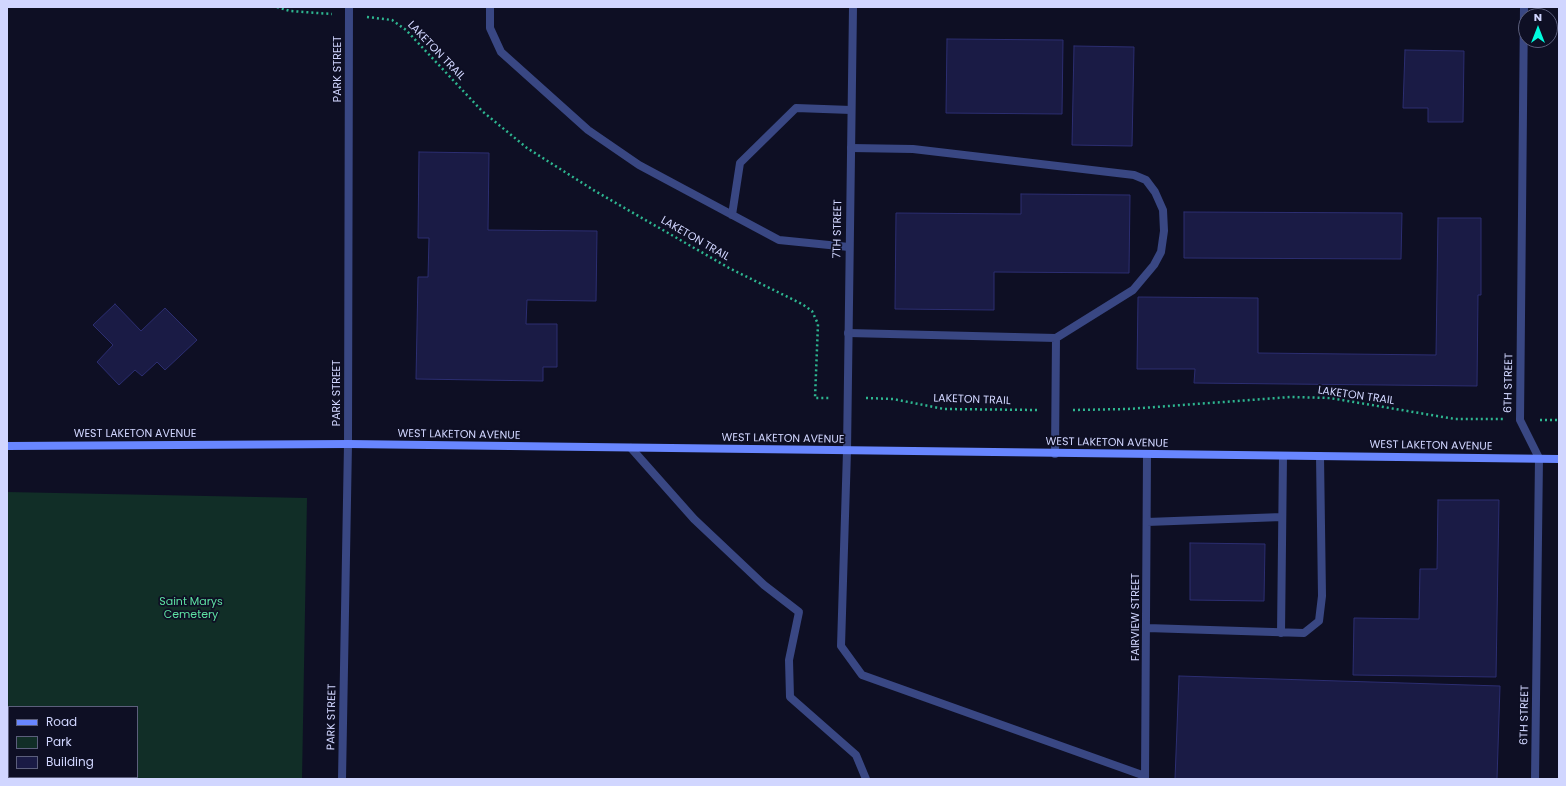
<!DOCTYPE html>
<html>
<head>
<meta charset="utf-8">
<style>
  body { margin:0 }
  #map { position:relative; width:1566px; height:786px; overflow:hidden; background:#0e0f24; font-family:Poppins,sans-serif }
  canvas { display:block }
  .frame { position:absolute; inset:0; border:8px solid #d1d6ff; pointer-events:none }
  .legend { position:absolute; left:8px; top:706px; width:130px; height:72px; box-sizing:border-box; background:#0e0f24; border:1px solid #5c5f7c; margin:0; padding:5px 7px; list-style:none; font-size:12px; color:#d1d6ff }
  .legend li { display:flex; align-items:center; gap:8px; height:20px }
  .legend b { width:20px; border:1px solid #5c5f7c }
  .north { position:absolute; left:1518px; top:8px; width:40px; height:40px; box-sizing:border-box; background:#0e0f24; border:1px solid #5c5f7c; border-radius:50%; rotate:0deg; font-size:11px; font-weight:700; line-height:16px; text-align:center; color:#d1d6ff }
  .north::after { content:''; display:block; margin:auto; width:14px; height:18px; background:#00fcde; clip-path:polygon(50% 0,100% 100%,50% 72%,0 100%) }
</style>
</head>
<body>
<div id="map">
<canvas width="1566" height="786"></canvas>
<div class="frame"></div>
<ul class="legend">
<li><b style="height:5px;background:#6886ff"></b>Road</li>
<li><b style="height:11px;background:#112e27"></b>Park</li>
<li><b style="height:11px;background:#1a1b45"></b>Building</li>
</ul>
<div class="north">N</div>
</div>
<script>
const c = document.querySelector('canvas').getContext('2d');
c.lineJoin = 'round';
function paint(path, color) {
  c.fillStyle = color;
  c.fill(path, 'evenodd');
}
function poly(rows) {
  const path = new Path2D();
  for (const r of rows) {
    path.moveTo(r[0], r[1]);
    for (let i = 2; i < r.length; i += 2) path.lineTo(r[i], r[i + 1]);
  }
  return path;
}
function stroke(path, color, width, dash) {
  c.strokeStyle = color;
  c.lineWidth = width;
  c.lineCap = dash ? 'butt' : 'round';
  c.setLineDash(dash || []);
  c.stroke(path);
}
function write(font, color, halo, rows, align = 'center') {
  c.font = font + ' Poppins,sans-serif';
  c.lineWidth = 3.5;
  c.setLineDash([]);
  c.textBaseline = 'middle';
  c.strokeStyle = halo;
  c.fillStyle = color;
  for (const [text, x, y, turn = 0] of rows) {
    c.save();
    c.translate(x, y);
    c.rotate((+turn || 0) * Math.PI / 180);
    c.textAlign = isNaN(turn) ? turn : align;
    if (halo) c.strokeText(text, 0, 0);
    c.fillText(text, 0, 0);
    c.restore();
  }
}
const green = poly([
  [7,492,307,498,302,779,7,779],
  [9,707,137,707,137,777,9,777]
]);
const building = poly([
  [947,39,1063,40,1062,114,946,113,947,39],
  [1074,46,1134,47,1132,146,1072,145,1074,46],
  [1405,50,1464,51,1463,122,1428,122,1428,108,1403,108,1405,50],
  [419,152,489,153,488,230,597,231,596,301,527,300,526,324,557,324,557,367,543,367,543,381,416,379,418,277,428,277,429,238,418,238,419,152],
  [1021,194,1130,195,1129,273,994,272,994,310,895,309,896,213,1021,214,1021,194],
  [1184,212,1402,213,1401,259,1184,258,1184,212],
  [1438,218,1481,218,1481,295,1478,295,1477,386,1194,383,1195,369,1137,369,1138,297,1258,298,1258,353,1436,355,1438,218],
  [115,304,141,331,165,308,197,340,165,370,157,362,142,376,135,370,119,385,97,362,113,345,93,325,115,304],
  [1438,500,1499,500,1496,677,1353,675,1354,618,1419,619,1420,569,1437,569,1438,500],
  [1190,543,1265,544,1264,601,1190,600,1190,543],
  [1179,676,1500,686,1497,779,1175,779,1179,676]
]);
const path = poly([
  [277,7,290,11,332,14],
  [367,17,392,20,406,30,482,111,527,148,595,191,729,268,802,304,812,311,818,324,815,398,831,398],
  [866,398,893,399,944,409,1038,410],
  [1073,410,1128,409,1291,397,1330,398,1455,419,1503,419],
  [1540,420,1559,420]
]);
const service = poly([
  [490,7,490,28,501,52,588,130,639,165,779,240,849,247],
  [851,148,913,149,1134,175,1146,180,1155,192,1163,210,1164,231,1161,252,1154,265,1133,290,1056,338],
  [732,215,740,163,796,108,851,110],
  [848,333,1056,338,1055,454],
  [631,448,694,519,764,585,799,612,789,660,790,697,856,755,866,779],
  [847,451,841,646,862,675,1145,776],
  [1147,522,1282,517],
  [1147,628,1304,633,1319,621,1322,596,1320,456],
  [1281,633,1283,456],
  [1145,779,1147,455]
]);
const minor = poly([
  [1524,7,1520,420,1539,458,1535,779],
  [847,451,853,7],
  [342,779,348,444,349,7]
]);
const secondary = poly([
  [7,446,348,444,1559,459]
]);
const streetNames = [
  ["LAKETON TRAIL",436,51,46],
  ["PARK STREET",338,69,-90],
  ["7TH STREET",838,229,-89],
  ["LAKETON TRAIL",695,239,30],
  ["6TH STREET",1509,383,-89],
  ["PARK STREET",337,393,-90],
  ["LAKETON TRAIL",1356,396,8],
  ["LAKETON TRAIL",972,400,2],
  ["WEST LAKETON AVENUE",135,434],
  ["WEST LAKETON AVENUE",459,435,1],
  ["WEST LAKETON AVENUE",783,439,1],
  ["WEST LAKETON AVENUE",1107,443,1],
  ["WEST LAKETON AVENUE",1431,446,1],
  ["FAIRVIEW STREET",1136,617,-90],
  ["6TH STREET",1525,715,-89],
  ["PARK STREET",332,717,-89]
];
const parkNames = [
  ["Saint Marys",191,602],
  ["Cemetery",191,615]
];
paint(green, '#112e27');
paint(building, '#1a1b45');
stroke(building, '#2c2e71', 1);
stroke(path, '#2eb690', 2.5, [2, 3]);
stroke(service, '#394783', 8);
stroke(minor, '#394783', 8);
stroke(secondary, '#6886ff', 8);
write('11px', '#d1d6ff', '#0e0f24', streetNames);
write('11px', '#5de0a2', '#0e0f24', parkNames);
</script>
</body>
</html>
